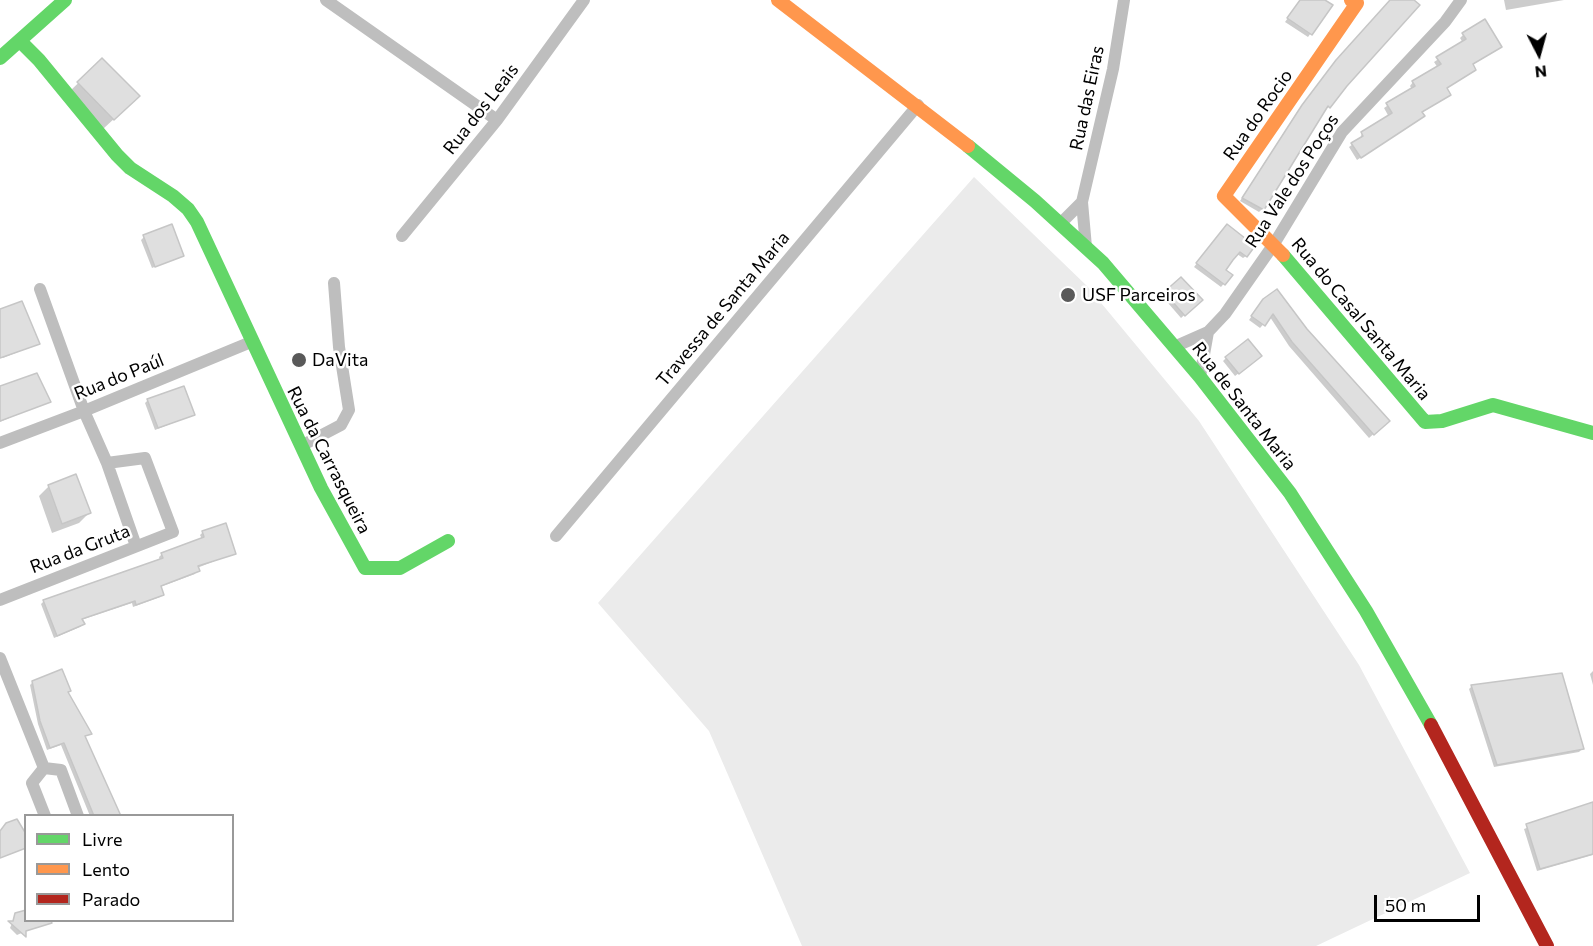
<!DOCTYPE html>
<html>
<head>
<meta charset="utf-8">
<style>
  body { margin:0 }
  #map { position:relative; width:1593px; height:946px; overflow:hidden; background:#fff; font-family:Commissioner,sans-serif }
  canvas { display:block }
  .legend { position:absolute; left:24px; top:814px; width:210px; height:108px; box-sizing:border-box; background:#fff; border:2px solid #999; margin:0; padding:8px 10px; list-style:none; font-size:18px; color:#000 }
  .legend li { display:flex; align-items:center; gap:12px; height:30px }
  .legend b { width:30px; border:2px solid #999 }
  .north { position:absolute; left:1509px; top:24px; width:60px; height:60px; -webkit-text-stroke:4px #fff; paint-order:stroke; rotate:174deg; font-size:16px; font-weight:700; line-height:24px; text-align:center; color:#000 }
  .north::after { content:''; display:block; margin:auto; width:21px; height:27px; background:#000; clip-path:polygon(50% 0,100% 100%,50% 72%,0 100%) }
  .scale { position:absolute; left:1374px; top:895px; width:106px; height:27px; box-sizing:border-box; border:3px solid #000; border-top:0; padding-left:8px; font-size:18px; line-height:21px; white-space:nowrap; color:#000; -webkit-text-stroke:4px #fff; paint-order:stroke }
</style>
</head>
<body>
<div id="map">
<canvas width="1593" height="946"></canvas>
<ul class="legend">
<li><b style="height:8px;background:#63d668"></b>Livre</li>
<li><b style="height:8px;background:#ff974d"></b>Lento</li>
<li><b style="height:8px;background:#b3261e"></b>Parado</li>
</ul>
<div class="north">N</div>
<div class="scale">50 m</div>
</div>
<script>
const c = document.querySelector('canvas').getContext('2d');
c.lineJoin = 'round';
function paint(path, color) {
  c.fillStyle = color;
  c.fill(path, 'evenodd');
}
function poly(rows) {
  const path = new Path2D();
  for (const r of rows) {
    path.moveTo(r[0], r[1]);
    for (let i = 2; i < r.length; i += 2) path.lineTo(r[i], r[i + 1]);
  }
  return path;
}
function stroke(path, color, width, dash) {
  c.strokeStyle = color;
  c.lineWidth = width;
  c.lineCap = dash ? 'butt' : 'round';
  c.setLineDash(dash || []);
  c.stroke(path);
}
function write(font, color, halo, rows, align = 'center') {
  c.font = font + ' Commissioner,sans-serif';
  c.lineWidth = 5;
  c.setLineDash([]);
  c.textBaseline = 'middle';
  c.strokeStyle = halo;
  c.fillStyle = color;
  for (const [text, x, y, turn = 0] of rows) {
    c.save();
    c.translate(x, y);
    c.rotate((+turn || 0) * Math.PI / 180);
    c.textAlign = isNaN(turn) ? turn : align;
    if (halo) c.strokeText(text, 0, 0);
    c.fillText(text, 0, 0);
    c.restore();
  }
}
const green = poly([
  [974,177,1087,286,1199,421,1359,665,1470,873,1316,946,802,946,709,731,598,603]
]);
const shadow = poly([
  [1301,0,1323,0,1331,6,1308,37,1285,22],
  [1392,0,1412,0,1329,107,1325,109,1262,209,1259,212,1240,201,1299,109,1334,65],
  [1504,0,1564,0,1506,10],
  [1463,35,1497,50,1472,65,1474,70,1446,89,1446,98,1421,113,1419,119,1357,160,1349,147,1360,139,1362,133,1389,117,1384,108,1412,89,1410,86,1413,82,1438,68,1434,62,1463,43,1460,38],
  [102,60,128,106,103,129,68,93],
  [1224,229,1246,256,1243,258,1237,254,1224,270,1231,275,1221,287,1194,267],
  [144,237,182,255,152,268,141,240],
  [1181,279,1201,300,1181,318,1162,296],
  [1260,305,1306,330,1388,421,1369,438,1289,346,1270,317,1260,328,1249,320],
  [0,311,38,344,3,358,0,351],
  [1226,358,1257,359,1235,376,1223,361],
  [0,392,49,401,0,422],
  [148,400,193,415,155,430,145,403],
  [49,486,89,513,79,523,52,533,39,496],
  [203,532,235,553,197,568,195,574,160,587,163,594,160,597,133,607,132,603,81,620,83,624,80,627,54,638,41,604,44,601,160,561,159,557,162,554,202,539,200,535],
  [1593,671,1593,685,1590,674],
  [33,682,67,693,90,734,84,737,119,816,90,816,61,745,47,750,38,724,30,685],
  [1472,686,1582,749,1579,752,1494,767,1469,689],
  [1593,803,1593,855,1537,871,1524,829],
  [16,914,26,920,34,920,33,928,17,935,10,928]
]);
const building = poly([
  [1300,0,1325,0,1333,5,1312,35,1287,18,1300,0],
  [1390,0,1414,0,1420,5,1347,86,1330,108,1328,106,1264,210,1242,198,1302,105,1336,60,1390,0],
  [1485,19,1502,47,1473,64,1476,70,1447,88,1451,95,1422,112,1425,116,1361,158,1351,143,1363,136,1361,132,1392,113,1386,103,1415,86,1412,81,1441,64,1436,57,1466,39,1462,33,1485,19],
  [102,58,140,96,114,120,77,82,102,58],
  [172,224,184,256,155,267,143,235,172,224],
  [1227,224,1255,246,1247,257,1240,252,1233,260,1226,270,1233,275,1225,285,1196,263,1227,224],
  [1181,277,1203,300,1185,316,1164,292,1181,277],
  [1277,289,1307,329,1390,421,1374,435,1292,342,1273,314,1265,326,1251,316,1263,299,1277,289],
  [22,301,40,344,0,358,0,309,22,301],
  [1248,339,1262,356,1239,374,1225,357,1248,339],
  [37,373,51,402,0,421,0,386,37,373],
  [184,386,195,415,158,428,147,399,184,386],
  [76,474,91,513,62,524,48,485,76,474],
  [226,523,236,554,198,566,200,571,161,586,164,595,136,605,135,601,82,619,85,624,57,636,43,600,163,558,161,553,204,537,202,531,226,523],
  [62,669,71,691,68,692,92,734,85,736,121,816,94,816,64,743,50,748,40,721,32,681,62,669],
  [1562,673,1584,749,1497,765,1471,685,1562,673],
  [1593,802,1593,854,1540,869,1526,824,1593,802],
  [17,819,26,834,26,848,0,858,0,831,6,823,17,819],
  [26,910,26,921,51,921,52,923,26,931,26,937,8,921,13,921,15,913,26,910]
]);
const street = poly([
  [326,0,497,120],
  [1060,224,1082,202],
  [402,236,497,120,584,0],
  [1086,247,1082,202,1113,69,1124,0],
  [1174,347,1208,332,1225,314,1274,244,1342,132,1445,22,1461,0],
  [1200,377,1208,332],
  [0,443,84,411,251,342],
  [301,446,341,425,349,410,339,347,334,283],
  [107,463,136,546],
  [556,536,918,105],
  [0,600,173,532,145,458,107,463,84,411,40,289],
  [0,658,44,768],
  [44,768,61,770,78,816],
  [44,768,32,783,45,816]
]);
const fast = poly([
  [20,41,39,60,117,155,130,168,173,196,188,209,197,222,321,488,365,568,400,568,448,541],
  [0,58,65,0],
  [968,146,1035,201,1103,263,1200,377,1290,493,1366,611,1431,725],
  [1283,255,1425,422,1442,421,1493,405,1593,433]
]);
const slow = poly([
  [778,0,968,146],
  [1283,255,1224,196,1357,3,1351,0]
]);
const jam = poly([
  [1431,725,1547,946]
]);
const markers = [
  [1068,295,8,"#595959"],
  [299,360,8,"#595959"]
];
const streetNames = [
  ["Rua das Eiras",1087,98,-78],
  ["Rua dos Leais",481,109,-52],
  ["Rua do Rocio",1258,115,-55],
  ["Rua Vale dos Poços",1292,181,-57],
  ["Travessa de Santa Maria",723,309,-50],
  ["Rua do Casal Santa Maria",1361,319,50],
  ["Rua do Paúl",119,377,-22],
  ["Rua de Santa Maria",1244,406,52],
  ["Rua da Carrasqueira",329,460,63],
  ["Rua da Gruta",80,549,-21]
];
const poiNames = [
  ["USF Parceiros",1082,295],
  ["DaVita",312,360]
];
paint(green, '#ebebeb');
paint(shadow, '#0003');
paint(building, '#dfdfdf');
stroke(building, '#c6c6c6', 1.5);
stroke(street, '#bebebe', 12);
stroke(fast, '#63d668', 14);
stroke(slow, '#ff974d', 14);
stroke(jam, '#b3261e', 14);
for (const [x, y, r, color] of markers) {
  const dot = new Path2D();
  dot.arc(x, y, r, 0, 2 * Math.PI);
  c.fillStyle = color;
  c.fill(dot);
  stroke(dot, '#fff', 2);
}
write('18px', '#000', '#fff', streetNames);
write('18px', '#000', '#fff', poiNames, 'left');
</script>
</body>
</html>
